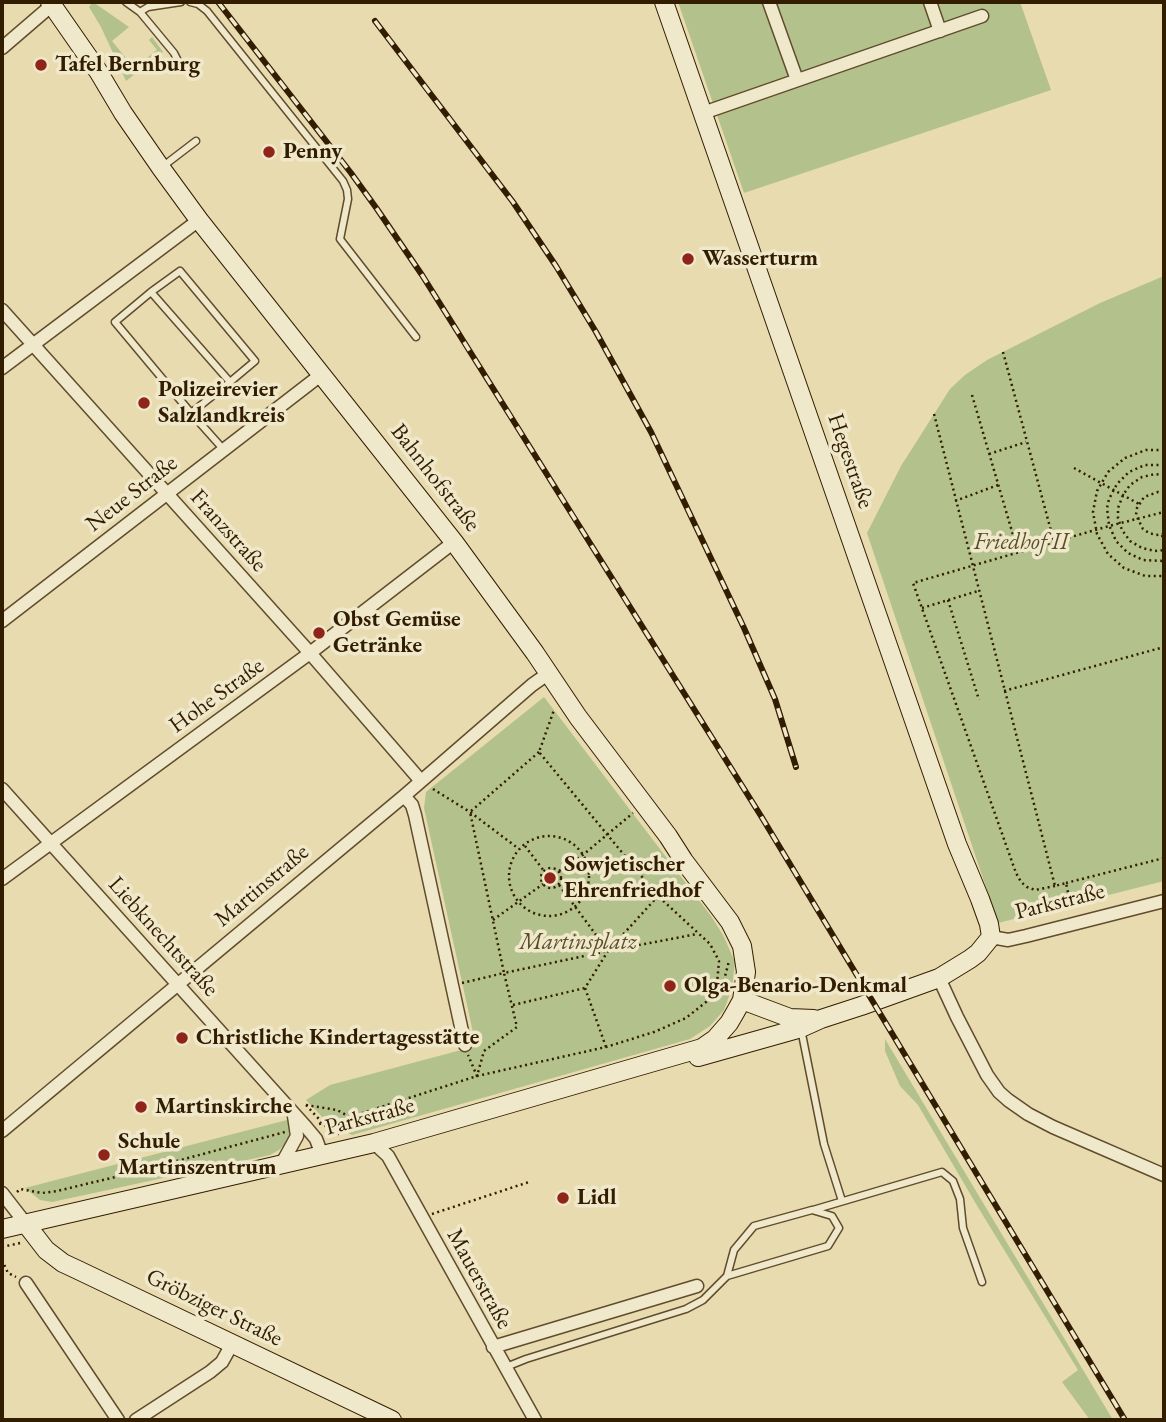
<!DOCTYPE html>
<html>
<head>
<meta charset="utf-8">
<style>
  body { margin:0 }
  #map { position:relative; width:1166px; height:1422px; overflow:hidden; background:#e8dbaf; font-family:"EB Garamond",serif }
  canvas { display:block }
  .frame { position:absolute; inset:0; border:4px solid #321d00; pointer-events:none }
</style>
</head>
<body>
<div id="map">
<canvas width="1166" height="1422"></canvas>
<div class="frame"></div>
</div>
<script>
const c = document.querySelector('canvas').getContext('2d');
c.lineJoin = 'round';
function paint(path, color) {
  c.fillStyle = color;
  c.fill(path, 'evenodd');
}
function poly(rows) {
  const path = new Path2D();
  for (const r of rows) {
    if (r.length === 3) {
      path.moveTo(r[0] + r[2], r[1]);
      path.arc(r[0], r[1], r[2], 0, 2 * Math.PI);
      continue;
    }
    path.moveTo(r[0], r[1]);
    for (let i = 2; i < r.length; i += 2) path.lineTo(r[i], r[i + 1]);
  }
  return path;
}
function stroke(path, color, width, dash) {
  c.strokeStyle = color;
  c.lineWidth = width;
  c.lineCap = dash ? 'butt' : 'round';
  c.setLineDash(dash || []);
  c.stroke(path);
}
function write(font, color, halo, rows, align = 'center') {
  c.font = font + ' "EB Garamond",serif';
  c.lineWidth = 7;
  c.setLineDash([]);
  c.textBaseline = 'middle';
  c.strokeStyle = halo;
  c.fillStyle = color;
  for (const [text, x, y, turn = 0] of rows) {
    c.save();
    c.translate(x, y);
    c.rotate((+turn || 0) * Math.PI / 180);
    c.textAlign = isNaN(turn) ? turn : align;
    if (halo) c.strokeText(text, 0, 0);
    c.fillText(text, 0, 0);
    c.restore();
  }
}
const green = poly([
  [93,2,129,27,112,41,134,68,157,50,149,40,152,37,163,52,126,81,101,27,89,7],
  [678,2,1020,2,1051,90,744,193],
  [1164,276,1164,881,998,923,867,533,901,466,950,389,965,375,987,360,1100,303],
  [544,697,711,916,723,935,735,962,732,988,724,1010,710,1026,690,1039,352,1135,329,1124,306,1100,330,1085,476,1046,424,808,426,792],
  [885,1039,1113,1420,1090,1420,1062,1382,1078,1370,979,1209,918,1105,900,1086,885,1051],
  [287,1120,290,1136,287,1142,279,1150,270,1155,52,1202,40,1200,25,1188]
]);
const path = poly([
  [1003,352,1054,542],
  [972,395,1018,552],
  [934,414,1055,886,1066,883,1072,911],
  [1164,450,1146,450,1125,458,1108,472,1097,491,1093,512,1097,534,1108,554,1124,568,1145,576,1164,576],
  [989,454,1026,442],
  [1164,465,1145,465,1129,472,1117,484,1109,499,1107,508,1109,525,1116,541,1128,553,1143,560,1164,561],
  [1074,468,1139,504],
  [1164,475,1155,474,1142,477,1130,485,1123,495,1118,508,1118,518,1122,530,1130,541,1142,548,1155,551,1164,550],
  [1164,493,1158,492,1144,497,1137,508,1136,515,1143,529,1149,533,1156,535,1164,534],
  [955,501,998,485],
  [1162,535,1164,544],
  [948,600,979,700],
  [922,608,978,591],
  [1004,691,1164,647],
  [539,752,470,812,504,973,608,951,658,896],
  [433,789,470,812,519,849],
  [549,876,40],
  [525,846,544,871],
  [551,878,10],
  [559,871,584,854,633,813],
  [1066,883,1164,858],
  [559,885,608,951],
  [1055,886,1035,890,1027,887,1021,882,1016,873,913,583,1109,526,1164,512],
  [493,920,543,884],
  [462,983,504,973,517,1027,484,1051,477,1076,468,1055],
  [709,997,714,1000,722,988,729,961],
  [513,1005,585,988],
  [606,1047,585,988,608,951,697,934],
  [306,1105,330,1131,339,1134],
  [306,1105,337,1110,350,1117],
  [319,1124,350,1117,477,1076,606,1047,654,1032,686,1018,706,1002,717,984,719,961,710,944,658,896,539,752,554,710],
  [17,1192,20,1189,42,1193,57,1191,132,1173,285,1132],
  [432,1214,529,1182],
  [2,1247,20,1243],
  [2,1260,8,1273,16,1277]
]);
const lane = poly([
  [126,2,140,12,174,53,179,63],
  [190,2,198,4,207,11,343,181,347,190,348,199,340,239,416,337],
  [140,12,148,7,181,2],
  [162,167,196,141],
  [151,292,180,271,255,361,230,382],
  [191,413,230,382,151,292,115,322,191,413,224,450],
  [801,1029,824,1144,842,1201],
  [813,1210,942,1172,953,1181,960,1199,963,1228,982,1282],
  [506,1367,526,1359,686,1309,703,1300,727,1276,828,1246,839,1228,832,1216,812,1210,754,1226,734,1250,727,1276]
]);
const street = poly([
  [769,2,797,80],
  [930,2,940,31],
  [2,48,52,5],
  [703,113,982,16],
  [2,310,310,653,421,781],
  [2,368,199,220],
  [2,621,322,374],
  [2,789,306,1127,316,1139,322,1155],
  [404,796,412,805,415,815,465,1045],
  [2,879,310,653,454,542],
  [991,937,1008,940,1026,936,1164,901],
  [939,978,957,1017,987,1075,999,1092,1008,1100,1028,1114,1053,1127,1164,1175],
  [2,1131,404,796,532,685,549,673],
  [374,1143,388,1156,535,1420],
  [281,1165,297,1136,294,1116],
  [2,1193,26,1224],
  [26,1283,118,1420],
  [493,1347,697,1286],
  [136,1420,210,1372,222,1362,232,1344]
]);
const secondary = poly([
  [664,2,957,844,980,899,989,924,991,937,978,953,970,959,939,978,861,1006,821,1019,801,1028,698,1057],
  [742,1000,790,1018,814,1019],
  [26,1224,46,1250,63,1263,78,1270,392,1420],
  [2,1229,374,1143,702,1048,715,1039,729,1023,736,1011,742,1000,746,972,742,946,730,922,684,861,668,836,578,717,535,653,454,542,199,220,161,168,123,113,98,71,50,2]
]);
const rail = poly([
  [218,2,351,173,377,209,422,275,761,816,1125,1420],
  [375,21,513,202,556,266,596,332,651,432,744,628,775,699,796,767]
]);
const markers = [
  [41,65,7,"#8f2418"],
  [269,152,7,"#8f2418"],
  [688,259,7,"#8f2418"],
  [144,403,7,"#8f2418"],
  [319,633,7,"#8f2418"],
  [550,878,7,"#8f2418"],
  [670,986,7,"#8f2418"],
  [182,1038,7,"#8f2418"],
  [141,1107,7,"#8f2418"],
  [104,1155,7,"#8f2418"],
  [563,1198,7,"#8f2418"]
];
const poiNames = [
  ["Tafel Bernburg",55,65],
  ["Penny",283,152],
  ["Wasserturm",702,259],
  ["Polizeirevier",158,390],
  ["Salzlandkreis",158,416],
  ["Obst Gemüse",333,620],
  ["Getränke",333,646],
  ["Sowjetischer",564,865],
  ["Ehrenfriedhof",564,891],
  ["Olga-Benario-Denkmal",684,986],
  ["Christliche Kindertagesstätte",196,1038],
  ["Martinskirche",155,1107],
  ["Schule",118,1142],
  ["Martinszentrum",118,1168],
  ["Lidl",577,1198]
];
const streetNames = [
  ["Hegestraße",850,461,71],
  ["Bahnhofstraße",435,478,52],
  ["Neue Straße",132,494,-38],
  ["Franzstraße",228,531,48],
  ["Hohe Straße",217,696,-36],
  ["Martinstraße",262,886,-40],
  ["Parkstraße",1060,902,-14],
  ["Liebknechtstraße",163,937,48],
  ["Parkstraße",370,1117,-15],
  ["Mauerstraße",479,1279,61],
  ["Gröbziger Straße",214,1308,26]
];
const parkNames = [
  ["Friedhof II",1021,543],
  ["Martinsplatz",578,943]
];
paint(green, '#b3c18d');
stroke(lane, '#604c2c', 9);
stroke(street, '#604c2c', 15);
stroke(secondary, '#321d00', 20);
stroke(path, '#321d00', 2.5, [2, 3.5]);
stroke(lane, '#f0e8cb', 6);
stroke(street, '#f0e8cb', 12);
stroke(secondary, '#f0e8cb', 18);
stroke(rail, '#321d00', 6);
stroke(rail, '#f0e8cb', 3.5, [10]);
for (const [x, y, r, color] of markers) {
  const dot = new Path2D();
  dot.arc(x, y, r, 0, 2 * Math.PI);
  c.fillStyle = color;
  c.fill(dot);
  stroke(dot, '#f0e8cb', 2.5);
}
write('bold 23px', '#321d00', '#f0e8cb', poiNames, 'left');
write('23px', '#321d00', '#f0e8cb', streetNames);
write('italic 23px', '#594e2a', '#f0e8cb', parkNames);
</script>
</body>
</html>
